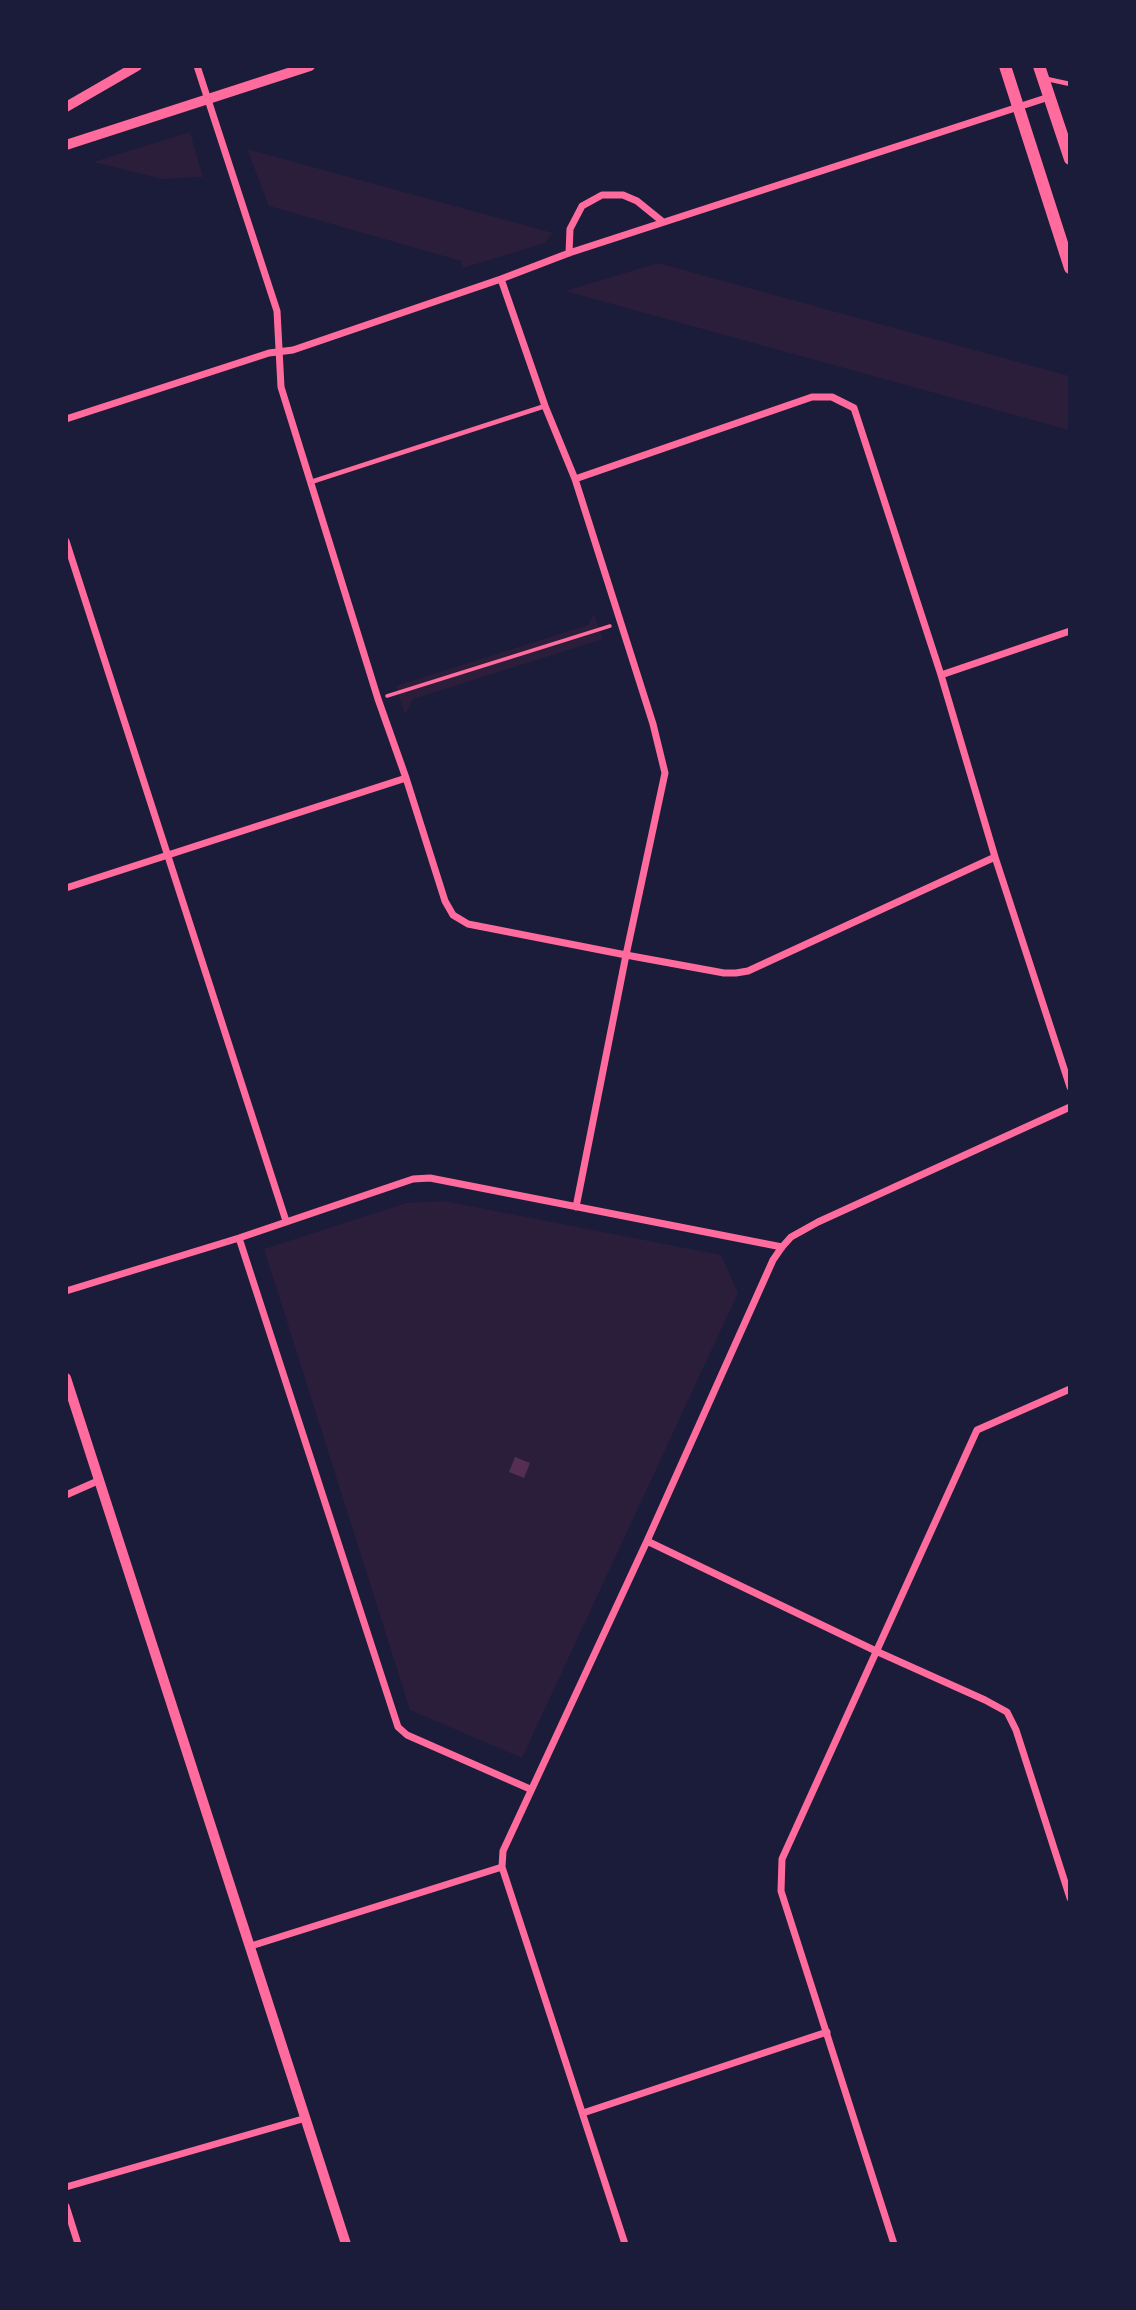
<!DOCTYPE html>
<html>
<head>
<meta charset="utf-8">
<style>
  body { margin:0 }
  #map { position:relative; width:1136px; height:2310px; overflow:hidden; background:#1b1b3a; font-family:"Source Serif 4",serif }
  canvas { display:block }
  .frame { position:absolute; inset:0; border:68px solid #1b1b3a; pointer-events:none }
</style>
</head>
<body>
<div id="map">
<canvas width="1136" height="2310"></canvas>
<div class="frame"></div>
</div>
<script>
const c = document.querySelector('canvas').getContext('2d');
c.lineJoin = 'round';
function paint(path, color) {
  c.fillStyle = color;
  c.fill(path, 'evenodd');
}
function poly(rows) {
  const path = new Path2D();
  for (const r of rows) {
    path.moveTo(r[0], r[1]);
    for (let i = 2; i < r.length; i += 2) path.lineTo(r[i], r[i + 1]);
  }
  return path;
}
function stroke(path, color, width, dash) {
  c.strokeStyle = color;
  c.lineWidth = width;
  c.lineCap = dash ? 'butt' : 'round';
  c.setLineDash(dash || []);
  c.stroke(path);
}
const green = poly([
  [190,132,203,177,162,179,93,162],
  [247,149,553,233,545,243,463,268,461,261,269,206],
  [658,263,1069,376,1069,430,565,291],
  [594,614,603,639,413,699,405,715,396,686,588,625],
  [444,1201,721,1255,738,1293,522,1758,410,1710,264,1249,406,1203]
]);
const building = poly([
  [515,1457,530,1463,524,1478,509,1472]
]);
const path = poly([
  [387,696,610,626]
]);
const service = poly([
  [1047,79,1070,84],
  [311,482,545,406]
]);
const minor = poly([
  [197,66,277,311,281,387,378,699,406,778,445,901,453,915,468,924,626,955,724,973,736,973,748,971,995,857],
  [569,253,570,229,582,206,602,195,623,195,637,201,663,222],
  [501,279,545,406,575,479,653,724,665,773,626,955,576,1207],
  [66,419,269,353,293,350,501,279,569,253,1049,97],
  [575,479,812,397,832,397,854,408,941,675,995,857,1070,1087],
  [66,541,286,1221],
  [941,675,1070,631],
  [66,888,406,778],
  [239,1238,398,1727,407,1735,530,1789],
  [66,1291,239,1238,413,1179,430,1178,782,1247],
  [66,1495,100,1480],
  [647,1541,878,1652,985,1700,1007,1712,1016,1730,1070,1898],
  [251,1946,502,1867],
  [583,2113,827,2032],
  [66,2187,306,2118],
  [66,2206,78,2244],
  [625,2244,502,1867,503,1851,647,1541,773,1260,782,1247,791,1237,818,1222,1070,1107],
  [894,2244,781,1891,782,1859,977,1430,1070,1389]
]);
const tertiary = poly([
  [66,107,137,66],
  [66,145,310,66],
  [66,1378,346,2244]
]);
const secondary = poly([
  [1005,66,1070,268],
  [1039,66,1070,159]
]);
paint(green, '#2a1e3b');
paint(building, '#542f53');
stroke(path, '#ff6b9d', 3.5);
stroke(service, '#ff6b9d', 4.5);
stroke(minor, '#ff6b9d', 7);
stroke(tertiary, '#ff6b9d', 10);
stroke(secondary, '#ff6b9d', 12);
</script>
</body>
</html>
